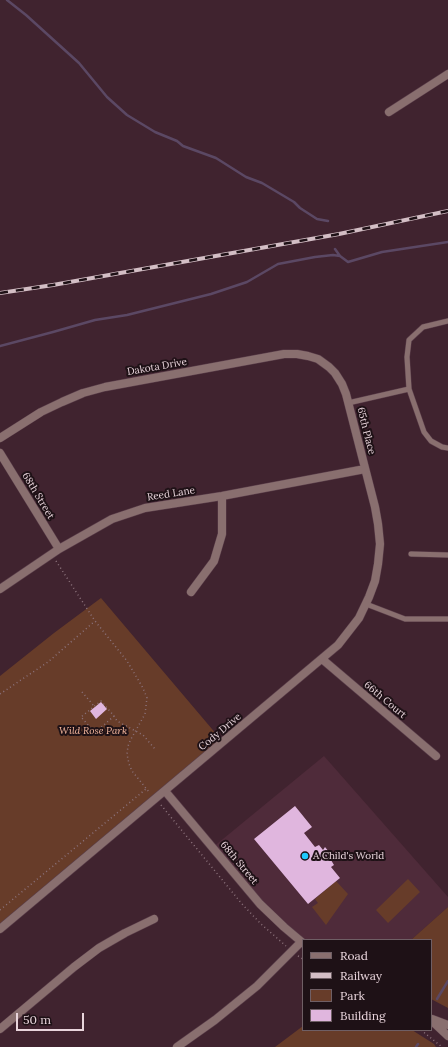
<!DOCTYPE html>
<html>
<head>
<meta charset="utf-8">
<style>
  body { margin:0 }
  #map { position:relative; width:448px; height:1047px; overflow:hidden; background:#40232f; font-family:Lora,serif }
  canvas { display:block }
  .legend { position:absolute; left:302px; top:939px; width:130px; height:92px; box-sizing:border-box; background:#1e1116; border:1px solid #6f5f65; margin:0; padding:5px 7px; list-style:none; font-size:12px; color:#e9d5dc }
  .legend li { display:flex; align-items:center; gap:8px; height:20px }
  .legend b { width:20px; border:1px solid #6f5f65 }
  .scale { position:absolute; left:16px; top:1013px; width:68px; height:18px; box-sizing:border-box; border:2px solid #e9d5dc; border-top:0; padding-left:5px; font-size:12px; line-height:14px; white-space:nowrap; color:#e9d5dc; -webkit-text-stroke:3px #1e1116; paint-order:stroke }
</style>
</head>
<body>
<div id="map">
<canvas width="448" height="1047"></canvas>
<ul class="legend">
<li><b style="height:5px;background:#896f6f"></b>Road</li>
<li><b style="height:5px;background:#d3bec5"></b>Railway</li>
<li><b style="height:11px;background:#673c29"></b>Park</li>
<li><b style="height:11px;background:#e0b6de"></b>Building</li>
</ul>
<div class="scale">50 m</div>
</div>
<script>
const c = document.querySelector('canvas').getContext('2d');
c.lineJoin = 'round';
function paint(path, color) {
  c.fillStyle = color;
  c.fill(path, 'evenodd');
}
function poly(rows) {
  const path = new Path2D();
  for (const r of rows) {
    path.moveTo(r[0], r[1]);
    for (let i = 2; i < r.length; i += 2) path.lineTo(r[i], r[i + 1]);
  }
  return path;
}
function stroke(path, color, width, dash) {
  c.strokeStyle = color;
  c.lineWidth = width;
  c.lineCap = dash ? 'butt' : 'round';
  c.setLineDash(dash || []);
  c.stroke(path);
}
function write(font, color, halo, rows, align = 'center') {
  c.font = font + ' Lora,serif';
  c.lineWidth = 4;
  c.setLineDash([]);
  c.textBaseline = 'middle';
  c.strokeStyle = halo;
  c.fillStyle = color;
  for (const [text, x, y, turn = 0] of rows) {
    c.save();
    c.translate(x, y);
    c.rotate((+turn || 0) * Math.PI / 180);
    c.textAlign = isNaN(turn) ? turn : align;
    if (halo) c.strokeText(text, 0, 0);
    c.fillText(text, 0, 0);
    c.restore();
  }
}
const built = poly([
  [324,756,448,897,448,907,411,940,303,940,284,927,212,848]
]);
const green = poly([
  [101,598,223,742,0,929,0,676,54,633],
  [408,879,420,892,388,923,376,910],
  [336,881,348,894,326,925,312,907,318,903,315,899],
  [448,907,448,1008,431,999,431,940,411,940],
  [303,1026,303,1030,412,1030,434,1044,436,1047,275,1047]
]);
const stream = poly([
  [7,0,26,15,79,63,107,97,127,115,155,132,177,141,183,146,216,158,246,177,262,183,294,202,300,208,317,219,328,221],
  [335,249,340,256,348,262,382,252,448,242],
  [0,346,53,332,95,320,127,315,211,294,247,282,278,264,315,257,333,255,340,256],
  [437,999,448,981],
  [416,1047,418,1044]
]);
const building = poly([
  [101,702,107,709,96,719,90,711],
  [295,806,312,827,304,833,315,847,319,845,323,850,325,847,334,858,331,860,334,865,331,867,340,878,308,904,254,839]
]);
const path = poly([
  [56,561,95,621,127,661,143,688,147,698,145,714,131,739,128,746,127,754,129,764,132,771,149,792],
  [82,692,94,706],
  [0,694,48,662,95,621],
  [114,716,95,733,81,717,101,701,114,716,117,721,143,735,155,749],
  [161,805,242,904,261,924,286,946],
  [0,910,146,789],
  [298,956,303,959],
  [421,1030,442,1047]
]);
const service = poly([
  [409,389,424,432,431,441,442,447,448,448],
  [348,403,409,389,407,357,409,340,423,327,448,321],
  [411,554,448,555],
  [366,604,405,619,448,619]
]);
const minor = poly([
  [389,112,448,74],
  [0,438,41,412,62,402,83,393,105,387,284,354,297,354,308,356,318,359,329,367,335,373,342,384,346,394,375,507,378,524,380,544,378,564,375,581,369,597,359,618,338,645,0,929],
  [0,453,59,549],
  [0,589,59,549,112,519,145,508,222,496,365,469],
  [191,592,214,561,222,534,222,496],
  [322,659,436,756],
  [165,791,260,904,284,927,303,943],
  [432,1019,448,1025],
  [431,1020,448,1036],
  [0,1029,74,967,99,948,125,933,154,919],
  [177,1047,215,1020,257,986,301,942]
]);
const rail = poly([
  [0,293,53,285,339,234,448,211]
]);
const markers = [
  [305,856,4,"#1fc9fd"]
];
const streetNames = [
  ["Dakota Drive",157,367,-10],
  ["65th Place",366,431,76],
  ["Reed Lane",171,494,-9],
  ["68th Street",38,496,59],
  ["66th Court",385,700,40],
  ["Cody Drive",220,732,-40],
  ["68th Street",239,863,50]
];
const parkNames = [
  ["Wild Rose Park",93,731]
];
const poiNames = [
  ["A Child's World",313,856]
];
paint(built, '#4f2b3a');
paint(green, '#673c29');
stroke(stream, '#5b4864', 2.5);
paint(building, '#e0b6de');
stroke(service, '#5b3f4b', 6);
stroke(minor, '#5b3f4b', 9);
stroke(path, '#8c737c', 1.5, [1, 3]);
stroke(service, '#896f6f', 5);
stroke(minor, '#896f6f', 8);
stroke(rail, '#d3bec5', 4);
stroke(rail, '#1e1116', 2.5, [8]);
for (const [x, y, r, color] of markers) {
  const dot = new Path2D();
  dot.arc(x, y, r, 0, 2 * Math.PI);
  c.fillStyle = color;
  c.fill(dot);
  stroke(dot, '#1e1116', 1.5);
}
write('10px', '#e9d5dc', '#1e1116', streetNames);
write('italic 10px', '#f6b89e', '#1e1116', parkNames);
write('10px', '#e9d5dc', '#1e1116', poiNames, 'left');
</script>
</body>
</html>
